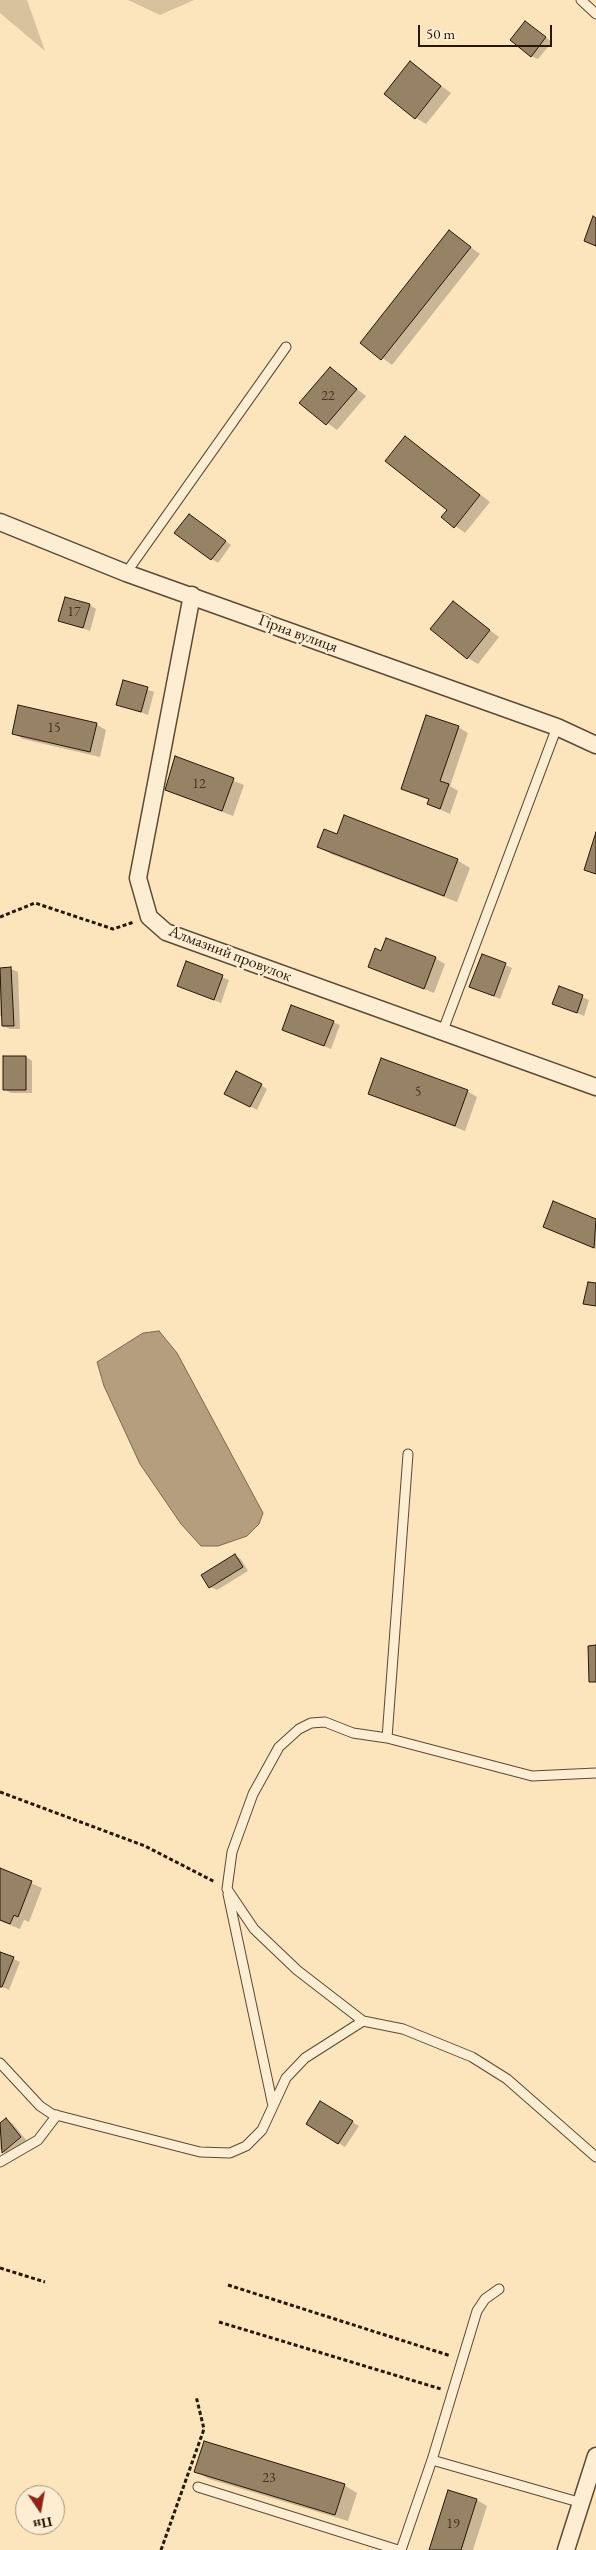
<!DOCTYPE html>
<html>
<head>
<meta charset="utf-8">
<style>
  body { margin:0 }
  #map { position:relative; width:596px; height:2550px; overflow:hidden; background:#fce4bc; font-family:"EB Garamond",serif }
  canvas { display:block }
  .north { position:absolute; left:15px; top:2485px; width:50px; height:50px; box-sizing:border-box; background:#fdedd3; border:1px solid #a79781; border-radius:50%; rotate:168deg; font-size:14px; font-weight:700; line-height:20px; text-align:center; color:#271706 }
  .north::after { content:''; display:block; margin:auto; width:18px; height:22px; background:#8f2418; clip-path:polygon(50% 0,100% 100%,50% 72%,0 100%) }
  .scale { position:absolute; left:418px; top:25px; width:134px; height:22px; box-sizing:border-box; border:2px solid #271706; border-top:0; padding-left:6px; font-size:15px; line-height:18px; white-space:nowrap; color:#271706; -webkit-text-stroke:4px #fdedd3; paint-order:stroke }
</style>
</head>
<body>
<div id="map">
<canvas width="596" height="2550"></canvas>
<div class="north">Пн</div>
<div class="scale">50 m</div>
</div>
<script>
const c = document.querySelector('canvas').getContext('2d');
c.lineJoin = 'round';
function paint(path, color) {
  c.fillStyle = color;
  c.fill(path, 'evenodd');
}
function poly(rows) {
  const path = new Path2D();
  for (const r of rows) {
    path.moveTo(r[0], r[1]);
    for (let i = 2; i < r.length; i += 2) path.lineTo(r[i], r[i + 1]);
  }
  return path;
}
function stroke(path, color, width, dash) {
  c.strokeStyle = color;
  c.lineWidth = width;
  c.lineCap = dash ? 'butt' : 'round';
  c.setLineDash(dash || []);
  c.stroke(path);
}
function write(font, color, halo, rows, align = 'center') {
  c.font = font + ' "EB Garamond",serif';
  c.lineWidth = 4.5;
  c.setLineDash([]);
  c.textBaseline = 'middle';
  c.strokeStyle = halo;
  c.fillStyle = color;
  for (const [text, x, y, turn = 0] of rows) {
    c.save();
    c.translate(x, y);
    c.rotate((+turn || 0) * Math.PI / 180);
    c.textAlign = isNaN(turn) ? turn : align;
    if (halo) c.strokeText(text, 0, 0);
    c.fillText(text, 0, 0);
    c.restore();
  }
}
const green = poly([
  [0,0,27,0,45,51,0,13],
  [128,0,194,0,160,15]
]);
const water = poly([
  [159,1331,177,1353,263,1513,259,1524,247,1536,218,1546,201,1546,181,1524,140,1464,104,1386,97,1362,143,1333,159,1331]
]);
const shadow = poly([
  [525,22,552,42,538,59,531,56],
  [410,63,451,93,426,124,416,118],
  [450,232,480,254,392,365,362,343],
  [330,368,366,396,337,430,301,403],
  [406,437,490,502,465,533,443,517,448,510],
  [189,515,231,545,218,563,212,559],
  [453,603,499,637,478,664,468,658],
  [90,605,96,609,90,631,60,620],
  [124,682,154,692,148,715,118,704],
  [96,724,106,730,100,757,23,739,13,733],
  [458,727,468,733,450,786,458,791,450,814,428,804,430,800,402,789],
  [176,757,244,785,233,816,166,790],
  [338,836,457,860,470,868,457,902,331,854,318,846],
  [382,952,435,958,445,964,434,993,369,967],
  [483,956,512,968,500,999,471,987],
  [187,963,229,980,221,1003,178,986],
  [0,969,11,969,18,972,20,1029,10,1029,3,1026,3,1016,0,1016],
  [560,988,589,1000,584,1016,554,1003],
  [333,1022,340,1025,331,1049,283,1030],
  [26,1057,32,1061,32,1093,11,1093,4,1089],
  [261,1085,267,1089,257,1110,232,1097],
  [467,1091,477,1097,465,1131,369,1093],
  [554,1203,596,1220,596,1249,544,1227],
  [235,1556,241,1559,248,1571,217,1590,210,1587],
  [0,1870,42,1888,29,1922,24,1920,20,1929,0,1921],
  [0,1953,20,1962,9,1990,0,1986],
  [320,2103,359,2126,345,2147,307,2124],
  [7,2120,13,2124,27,2141,9,2156,0,2149,0,2125],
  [195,2471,344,2485,357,2493,348,2521,209,2479],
  [448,2491,477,2500,487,2506,473,2550,430,2550]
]);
const building = poly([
  [525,21,546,37,531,57,510,40,525,21],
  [410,61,441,86,415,119,384,94,410,61],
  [593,216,596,218,596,246,584,241,593,216],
  [449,230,471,247,381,360,360,343,449,230],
  [330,367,357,389,326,425,299,403,330,367],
  [405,436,480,495,454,528,441,517,447,510,385,461,405,436],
  [189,514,226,541,211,560,174,533,189,514],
  [65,597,90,604,83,628,58,621,65,597],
  [453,601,490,630,467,659,430,629,453,601],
  [123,680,148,687,141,712,116,705,123,680],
  [18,705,97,723,90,752,12,734,18,705],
  [426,715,459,726,440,781,449,784,440,809,427,804,429,799,401,789,426,715],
  [175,756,234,778,222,811,165,790,175,756],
  [344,815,458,859,444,896,317,847,324,829,337,834,344,815],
  [596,832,596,874,584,870,596,832],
  [386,938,436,957,424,989,368,967,375,948,381,951,386,938],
  [482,954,506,963,494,996,469,987,482,954],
  [186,961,223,975,214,1000,177,986,186,961],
  [11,967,14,1026,2,1026,0,968,11,967],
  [559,986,583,995,577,1013,552,1004,559,986],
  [291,1005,334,1021,324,1046,282,1030,291,1005],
  [3,1056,26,1056,26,1090,3,1090,3,1056],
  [381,1058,468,1090,455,1126,368,1094,381,1058],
  [236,1071,262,1084,250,1107,224,1094,236,1071],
  [553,1201,596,1219,594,1248,543,1227,553,1201],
  [588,1282,596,1283,596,1306,583,1304,588,1282],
  [235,1554,243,1567,209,1588,201,1575,235,1554],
  [596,1645,596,1682,589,1682,588,1646,596,1645],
  [0,1868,32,1881,18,1917,14,1915,10,1924,0,1920,0,1868],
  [0,1952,14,1957,2,1987,0,1987,0,1952],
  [320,2101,353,2121,338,2144,306,2124,320,2101],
  [6,2118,21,2137,2,2153,0,2123,6,2118],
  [204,2441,345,2484,335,2515,194,2472,204,2441],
  [448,2490,477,2499,461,2550,429,2550,448,2490]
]);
const path = poly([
  [0,917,35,903,113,929,134,922],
  [0,1792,145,1846,215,1882],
  [0,2268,45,2282],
  [228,2285,451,2356],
  [219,2322,441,2389],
  [161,2550,204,2429,196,2396]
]);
const lane = poly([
  [581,0,596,14],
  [126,573,286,347],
  [442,1033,557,727],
  [387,1738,408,1454],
  [228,1894,273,2106],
  [363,2021,297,1970,254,1929,227,1889,232,1852,253,1794,279,1747,299,1729,311,1723,325,1722,353,1733,387,1738,532,1776,596,1773],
  [0,2063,40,2106,52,2114,200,2152,230,2153,246,2146,262,2130,286,2078,305,2058,363,2021,403,2029,472,2057,507,2079,596,2157],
  [0,2162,38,2140,57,2115],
  [432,2460,582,2503],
  [198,2487,398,2550],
  [401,2550,432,2460,477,2311,485,2299,499,2289]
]);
const street = poly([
  [0,522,126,573,557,727,596,745],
  [192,595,138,878,149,917,166,932,596,1087],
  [566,2550,596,2456]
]);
const numberNames = [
  ["22",328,396],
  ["17",74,612],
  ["15",54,728],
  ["12",199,784],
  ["5",418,1092],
  ["23",269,2478],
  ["19",453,2524]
];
const streetNames = [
  ["Гірна вулиця",298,634,20],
  ["Алмазний провулок",230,954,21]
];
paint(green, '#d8c19d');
paint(water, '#b49e7e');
stroke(water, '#7c684e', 1);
paint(shadow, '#0003');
paint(building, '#968265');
stroke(building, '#271706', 1);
stroke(lane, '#5c4a34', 11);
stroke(street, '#5c4a34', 19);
stroke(path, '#271706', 3, [4, 2.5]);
stroke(lane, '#fdedd3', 9);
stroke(street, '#fdedd3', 16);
write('14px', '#43321e', null, numberNames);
write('16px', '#271706', '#fdedd3', streetNames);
</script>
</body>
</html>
